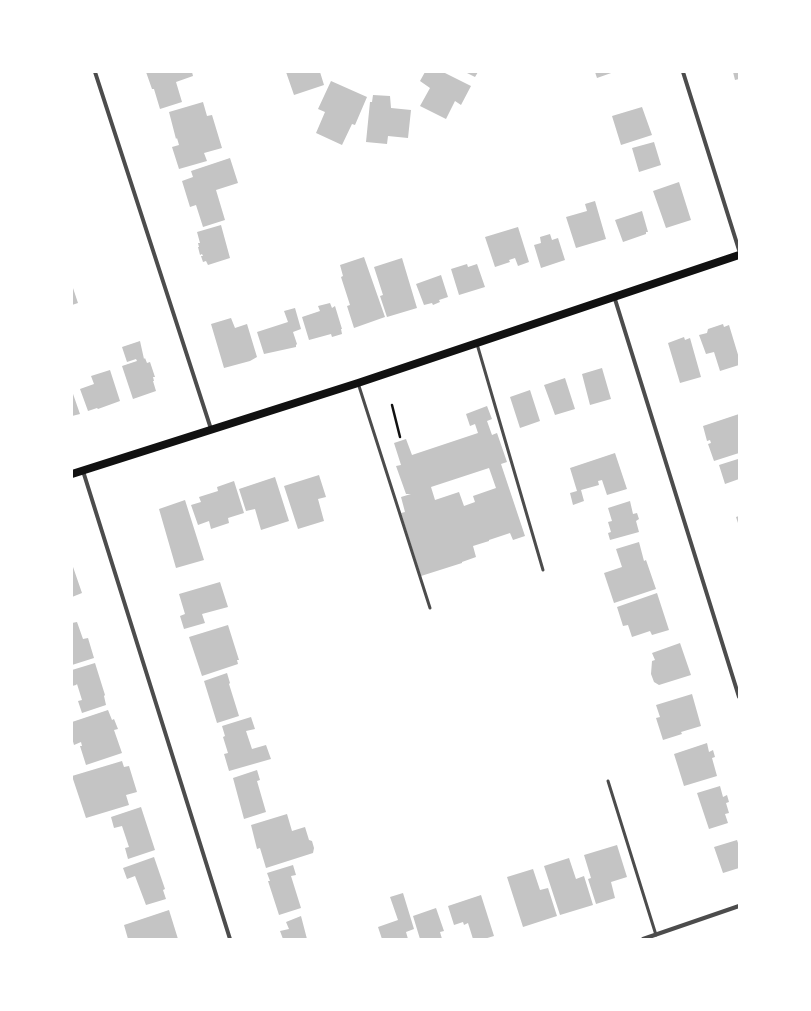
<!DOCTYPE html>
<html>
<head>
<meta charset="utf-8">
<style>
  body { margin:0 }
  #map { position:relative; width:811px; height:1011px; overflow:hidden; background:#fff; font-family:"Exo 2",sans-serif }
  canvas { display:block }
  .frame { position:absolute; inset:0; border:73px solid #fff; pointer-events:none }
</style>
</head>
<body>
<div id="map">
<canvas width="811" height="1011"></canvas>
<div class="frame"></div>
</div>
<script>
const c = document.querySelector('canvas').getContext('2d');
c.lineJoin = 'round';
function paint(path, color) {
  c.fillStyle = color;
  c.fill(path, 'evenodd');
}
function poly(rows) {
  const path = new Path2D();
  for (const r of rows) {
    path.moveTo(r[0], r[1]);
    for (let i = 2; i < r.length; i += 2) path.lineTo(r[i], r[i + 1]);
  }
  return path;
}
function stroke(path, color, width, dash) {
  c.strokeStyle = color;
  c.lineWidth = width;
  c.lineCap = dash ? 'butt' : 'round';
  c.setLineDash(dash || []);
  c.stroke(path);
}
const building = poly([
  [146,72,192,72,193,76,176,82,182,102,160,109,154,89,152,89],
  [286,72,320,72,324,85,294,95],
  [425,72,443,72,471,86,461,105,455,101,446,119,420,106,430,88,420,81],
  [465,72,478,72,475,77],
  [595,72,614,72,597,78],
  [733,72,739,72,739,79,735,80],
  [331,81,367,97,355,125,352,124,342,145,316,133,325,112,318,109],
  [373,95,390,96,391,108,411,110,408,138,388,136,387,144,366,142,370,102,372,102],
  [203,102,207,116,212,115,222,148,204,153,207,161,179,169,172,147,179,145,177,138,176,139,169,112],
  [642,107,652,135,621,145,612,116],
  [654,142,661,165,639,172,632,148],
  [230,158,238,183,216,190,225,220,203,227,196,205,190,207,182,181,193,177,191,171],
  [679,182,691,220,666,228,653,191],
  [595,201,606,239,576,248,566,217,587,211,585,204],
  [642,211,648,232,646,232,646,234,623,242,615,220],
  [221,225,230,258,208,265,206,261,203,262,201,256,203,256,202,254,200,255,198,247,199,247,198,243,200,243,197,232],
  [518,227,529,262,518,266,515,258,509,260,510,262,495,267,485,237],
  [550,234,552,240,558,238,565,260,541,268,534,245,541,243,540,237],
  [364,257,385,317,354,328,347,306,350,305,341,277,343,276,340,265],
  [402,258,417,308,387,317,380,296,383,295,374,267],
  [467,264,468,267,477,264,485,287,459,295,451,269],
  [441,275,448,297,439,300,440,302,433,305,432,303,424,305,416,284],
  [72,285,78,303,72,305],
  [330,303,332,308,335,306,342,329,341,329,342,334,332,337,331,334,309,340,302,317,320,311,318,306],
  [295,308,301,329,293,332,297,344,296,345,296,347,264,354,257,332,288,322,284,311],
  [231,318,235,328,247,324,257,357,250,361,224,368,211,324],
  [723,324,724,327,729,325,739,358,739,365,720,371,714,352,706,354,699,335,707,333,708,329],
  [684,337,685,340,690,338,701,377,680,383,668,343],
  [140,341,144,359,145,358,147,363,150,362,155,377,153,377,154,381,153,381,156,391,133,399,122,366,137,361,136,359,127,362,122,347],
  [602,368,611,399,590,405,582,374],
  [110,370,120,401,98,409,97,408,88,411,80,389,94,384,91,376],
  [565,378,575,409,555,415,544,385],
  [530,390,540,421,520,428,510,397],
  [72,391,80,414,72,416],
  [487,406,492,419,487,421,492,435,497,433,507,462,501,464,525,536,513,540,510,533,489,540,489,541,473,546,476,557,462,562,462,563,421,576,401,513,405,512,401,497,411,494,406,494,396,466,401,465,394,443,406,439,412,455,478,433,475,424,470,426,466,414],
  [489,468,496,488,473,496,475,502,464,506,459,492,435,500,431,487],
  [739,414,739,453,714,461,708,444,711,443,710,440,707,441,703,426],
  [615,453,627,489,607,495,602,480,598,481,599,485,581,490,584,501,573,505,570,493,577,491,570,468],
  [738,459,739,479,725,484,719,465],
  [319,475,326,497,318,499,324,521,298,529,284,486],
  [275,477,289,521,261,530,255,509,246,511,239,489],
  [234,481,244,513,228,518,229,523,211,529,209,521,198,525,191,505,201,502,199,497,218,491,217,487],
  [185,500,204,560,176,568,159,509],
  [630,501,633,514,637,513,639,519,636,521,639,532,610,540,608,533,611,532,608,522,612,521,608,508],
  [739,516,739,526,736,517],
  [639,542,644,561,646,560,656,589,614,603,604,573,622,567,616,549],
  [72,564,82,593,72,597],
  [220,582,228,607,202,614,205,623,184,629,180,616,185,614,179,594],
  [657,593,669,630,652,635,650,631,632,637,628,625,623,626,617,607],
  [77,622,83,639,88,638,94,658,72,665,72,623],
  [228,625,239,660,237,660,238,664,202,676,189,637],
  [680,643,691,675,659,685,654,682,651,674,652,661,655,660,652,653],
  [95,663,105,695,104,696,106,705,82,713,78,701,82,700,77,684,76,685,72,686,72,670],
  [227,673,230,683,229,684,239,716,217,723,204,681],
  [692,694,701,726,681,732,682,734,663,740,656,718,660,717,656,705],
  [108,710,112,720,114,719,118,729,114,730,122,753,86,765,80,746,82,746,81,742,74,745,72,738,72,722],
  [251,717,255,729,246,731,252,749,266,745,271,759,229,771,224,754,228,753,223,737,225,736,222,726],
  [707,743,709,752,713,750,715,757,712,758,717,776,684,786,674,754],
  [122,761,124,767,129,766,137,792,126,795,129,805,86,818,72,776],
  [257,770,260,780,257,781,266,812,244,819,233,778],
  [720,786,723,797,727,795,729,802,726,803,729,813,725,814,728,823,709,829,697,793],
  [141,807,155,850,128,859,125,848,129,847,122,826,114,828,111,817],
  [287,814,292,831,305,827,309,840,312,841,314,848,313,853,266,868,260,848,257,849,251,825],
  [737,840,739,846,739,868,723,873,714,847],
  [617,845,627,877,611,882,615,898,596,904,588,879,591,878,584,855],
  [154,857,165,889,163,890,166,899,146,905,135,876,127,879,123,868],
  [569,858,576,879,584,876,593,905,560,915,544,866],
  [293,865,296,875,291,876,301,908,279,915,268,881,270,881,267,873],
  [533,869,540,890,548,888,557,916,523,927,507,877],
  [403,893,414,929,406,932,408,939,382,939,378,927,398,920,390,897],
  [481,895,494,936,484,939,473,939,468,923,464,925,463,922,454,925,448,906],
  [436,908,444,931,440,932,442,939,420,939,413,916],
  [169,910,178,939,128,939,124,925],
  [301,916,307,939,283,939,280,931,289,929,286,922]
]);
const path = poly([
  [392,405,400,437]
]);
const service = poly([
  [477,344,543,570],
  [358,383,430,608],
  [608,781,656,935]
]);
const minor = poly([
  [95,72,211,429],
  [683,72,739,250],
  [614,296,739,697],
  [83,471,230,939],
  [643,939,739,906]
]);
const secondary = poly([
  [72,474,358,383,739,255]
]);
paint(building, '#c4c4c4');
stroke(path, '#111', 2.5);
stroke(service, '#4c4c4c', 3);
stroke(minor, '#4c4c4c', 4);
stroke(secondary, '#111', 8);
</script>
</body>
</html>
